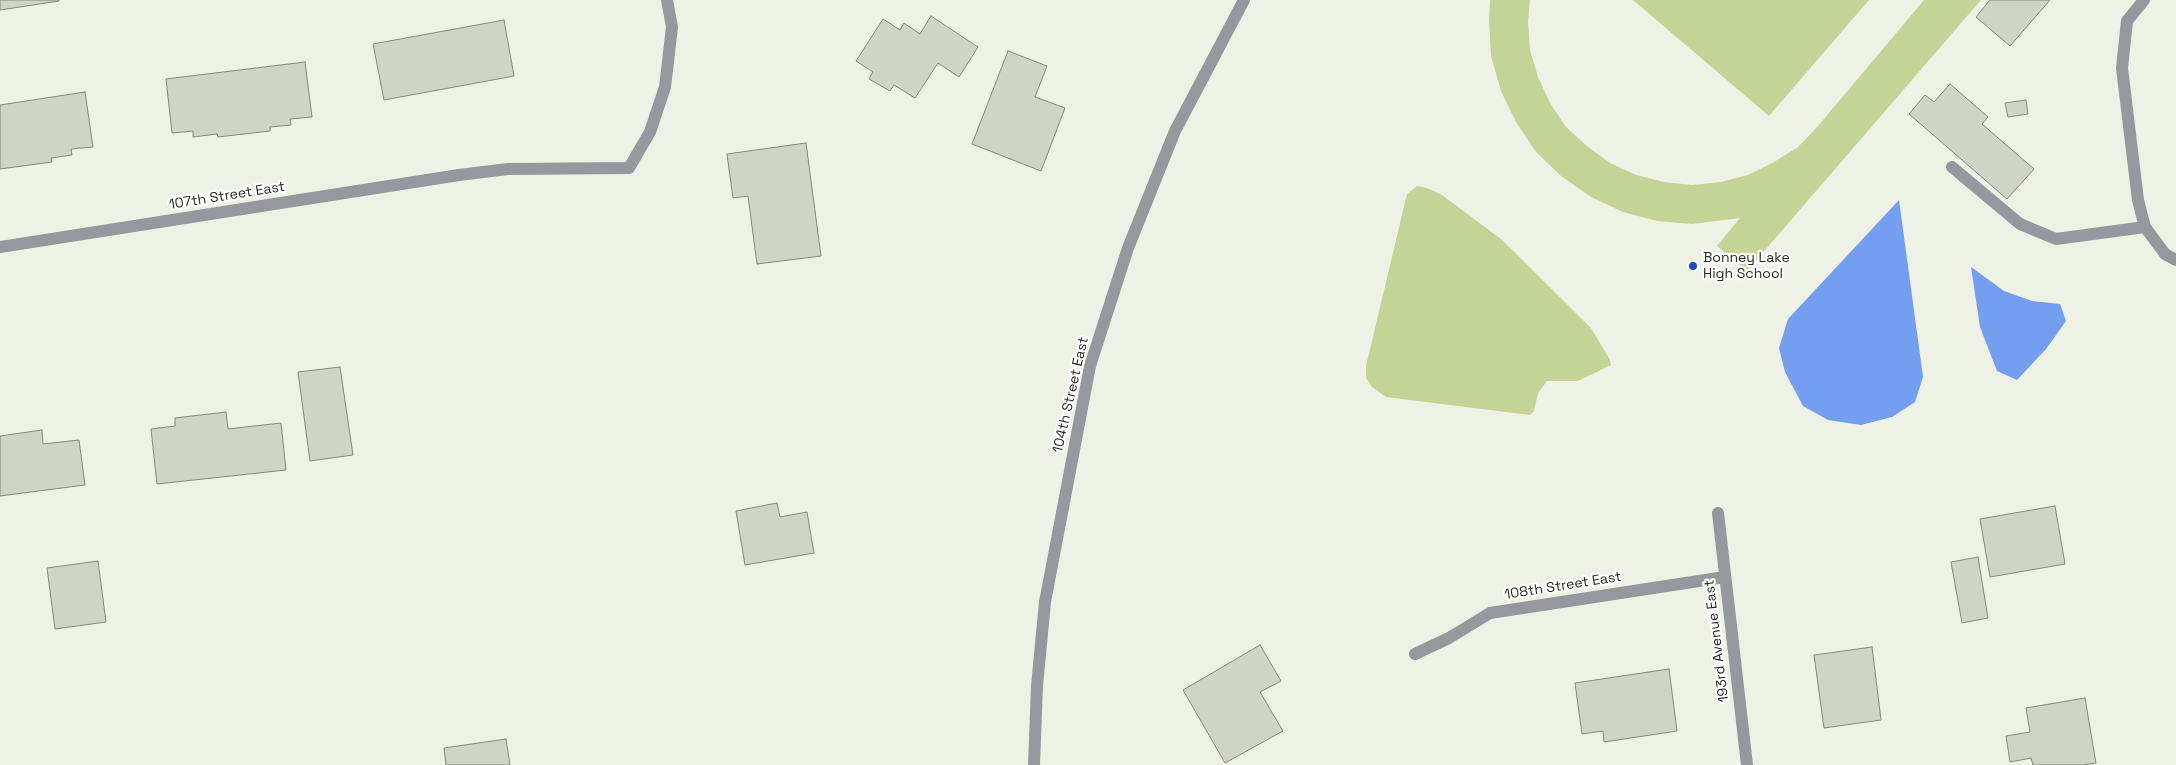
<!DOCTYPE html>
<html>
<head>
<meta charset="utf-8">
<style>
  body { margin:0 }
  canvas { display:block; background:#eef1e6 }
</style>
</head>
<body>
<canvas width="2176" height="765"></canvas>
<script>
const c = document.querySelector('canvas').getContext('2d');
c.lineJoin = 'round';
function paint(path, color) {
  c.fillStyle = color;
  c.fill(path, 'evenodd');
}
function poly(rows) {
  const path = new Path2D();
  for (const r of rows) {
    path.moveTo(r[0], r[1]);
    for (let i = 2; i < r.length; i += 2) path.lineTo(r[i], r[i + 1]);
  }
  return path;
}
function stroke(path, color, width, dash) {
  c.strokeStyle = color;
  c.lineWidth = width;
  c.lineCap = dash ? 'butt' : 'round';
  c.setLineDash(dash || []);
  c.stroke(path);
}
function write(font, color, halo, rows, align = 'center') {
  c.font = font + ' "Space Grotesk",sans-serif';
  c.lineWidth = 4.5;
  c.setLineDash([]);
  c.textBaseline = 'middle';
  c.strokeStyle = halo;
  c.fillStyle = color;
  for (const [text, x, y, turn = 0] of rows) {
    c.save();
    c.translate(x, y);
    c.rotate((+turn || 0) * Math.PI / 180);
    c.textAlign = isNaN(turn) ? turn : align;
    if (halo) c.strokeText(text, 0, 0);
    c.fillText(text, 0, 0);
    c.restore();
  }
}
const green = poly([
  [1490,0,1530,0,1528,21,1530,50,1538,77,1550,103,1566,127,1587,146,1610,163,1636,175,1664,182,1692,185,1721,182,1748,175,1774,162,1798,147,1818,126,1924,0,1981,0,1747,271,1717,246,1740,218,1692,224,1657,221,1623,212,1591,197,1561,176,1536,152,1516,122,1501,91,1491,56,1489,21],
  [1633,0,1869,0,1769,116],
  [1417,186,1427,188,1442,195,1501,239,1591,328,1610,360,1611,365,1578,381,1547,381,1538,393,1534,411,1530,415,1386,397,1372,387,1366,378,1366,366,1407,194]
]);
const water = poly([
  [1899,200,1923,377,1915,402,1892,417,1861,425,1828,420,1803,406,1785,372,1779,348,1788,319],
  [1971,267,2004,291,2032,301,2060,304,2066,321,2046,349,2017,380,1997,371,1980,327]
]);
const building = poly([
  [0,0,59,0,59,1,0,10,0,0],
  [1990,0,2050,0,2010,46,1976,17,1990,0],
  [931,16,978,47,959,77,938,63,915,98,894,85,890,91,869,79,873,72,856,61,883,19,900,30,904,23,920,34,931,16],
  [504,20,514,76,384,100,373,44,504,20],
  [1008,51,1047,66,1035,97,1065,108,1041,171,972,144,1008,51],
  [305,62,312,117,290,119,291,125,270,127,270,131,218,137,217,134,193,137,193,131,172,133,166,79,305,62],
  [1950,84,1988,117,1982,124,2034,169,2007,199,1909,114,1925,95,1934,102,1950,84],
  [85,92,93,147,71,149,72,155,51,158,52,162,0,169,0,105,85,92],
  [2026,100,2028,114,2008,117,2005,103,2026,100],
  [806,143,821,256,757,264,748,196,733,198,727,154,806,143],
  [340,367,353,455,310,461,298,372,340,367],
  [226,412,228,429,281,423,286,470,157,484,151,429,175,426,175,418,226,412],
  [42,430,43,444,79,440,85,485,0,496,0,436,42,430],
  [777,503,780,517,807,512,814,553,745,565,736,511,777,503],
  [2055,506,2065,564,1990,577,1980,519,2055,506],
  [1978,557,1988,618,1962,623,1951,562,1978,557],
  [98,561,106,622,55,629,47,568,98,561],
  [1260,645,1281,681,1260,692,1283,731,1225,763,1183,690,1260,645],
  [1872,647,1881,720,1824,728,1814,655,1872,647],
  [1669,669,1677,731,1604,742,1603,731,1582,734,1575,683,1669,669],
  [2085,698,2096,763,2083,765,2033,765,2031,758,2010,762,2006,736,2030,732,2026,708,2085,698],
  [506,739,510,765,446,765,444,748,506,739]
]);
const service = poly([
  [2144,0,2127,21,2122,68,2138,200,2145,227,2165,254,2176,260],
  [1952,167,2020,224,2056,239,2145,227],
  [459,175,508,169,629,168,650,132,665,87,672,27,667,0]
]);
const minor = poly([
  [0,247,459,175],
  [1718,513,1747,765],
  [1415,654,1449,638,1490,613,1725,577]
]);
const tertiary = poly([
  [1034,765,1037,686,1045,602,1090,366,1128,248,1175,131,1244,0]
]);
const markers = [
  [1693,266,5,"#1a4db9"]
];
const streetNames = [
  ["107th Street East",227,196,-9],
  ["104th Street East",1071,395,-77],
  ["108th Street East",1563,586,-9],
  ["193rd Avenue East",1717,641,-97]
];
const poiNames = [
  ["Bonney Lake",1703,258],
  ["High School",1703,274]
];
paint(green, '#c3d496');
paint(water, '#749ef0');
paint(building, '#d0d3c8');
stroke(building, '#84877d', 1);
stroke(service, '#95989c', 12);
stroke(minor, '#95989c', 12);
stroke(tertiary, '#95989c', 12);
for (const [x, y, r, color] of markers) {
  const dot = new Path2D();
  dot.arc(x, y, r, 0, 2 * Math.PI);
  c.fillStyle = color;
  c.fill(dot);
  stroke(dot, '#fff', 2);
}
write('14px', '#292a26', '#fff', streetNames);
write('14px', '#292a26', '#fff', poiNames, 'left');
</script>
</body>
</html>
